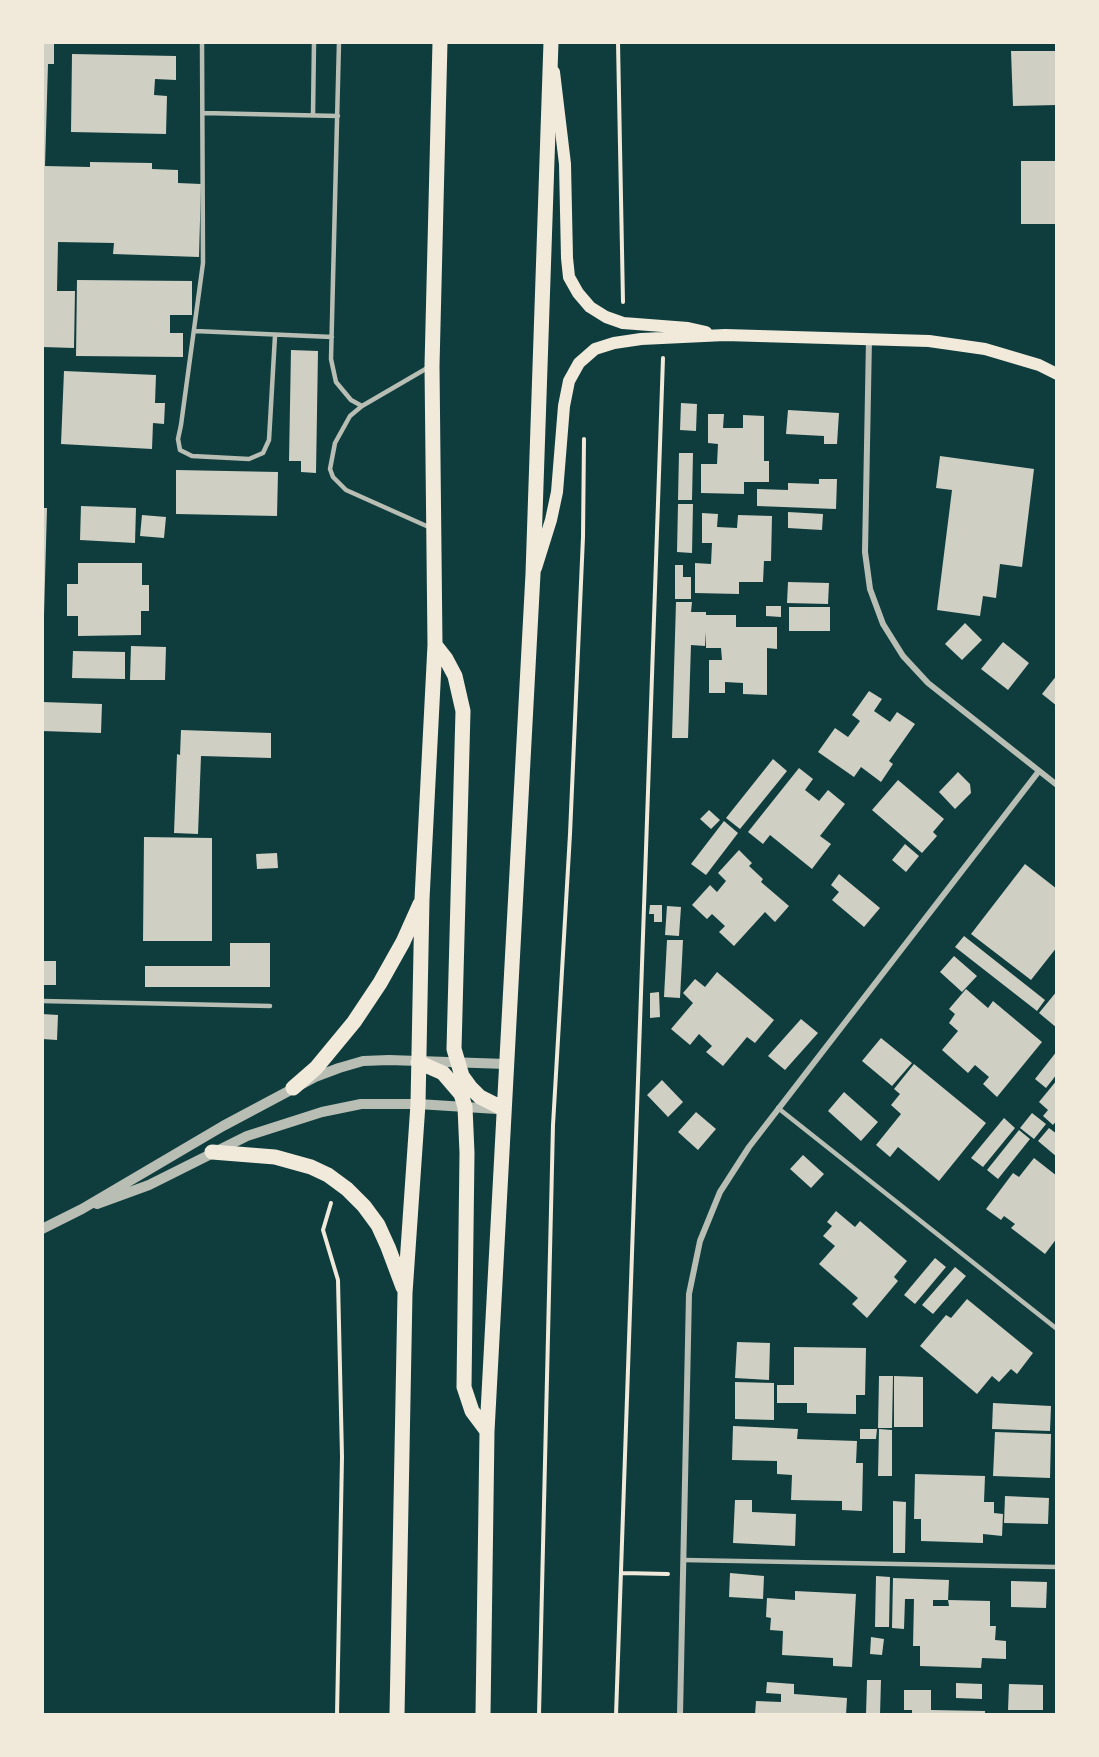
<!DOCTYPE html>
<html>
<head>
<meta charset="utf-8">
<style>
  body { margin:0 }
  #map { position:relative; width:1099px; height:1757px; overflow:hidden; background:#0f3d3e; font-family:"Sofia Sans Condensed",sans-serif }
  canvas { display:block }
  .frame { position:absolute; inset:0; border:44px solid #f1e9da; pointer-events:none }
</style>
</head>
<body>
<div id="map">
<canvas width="1099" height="1757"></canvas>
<div class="frame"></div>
</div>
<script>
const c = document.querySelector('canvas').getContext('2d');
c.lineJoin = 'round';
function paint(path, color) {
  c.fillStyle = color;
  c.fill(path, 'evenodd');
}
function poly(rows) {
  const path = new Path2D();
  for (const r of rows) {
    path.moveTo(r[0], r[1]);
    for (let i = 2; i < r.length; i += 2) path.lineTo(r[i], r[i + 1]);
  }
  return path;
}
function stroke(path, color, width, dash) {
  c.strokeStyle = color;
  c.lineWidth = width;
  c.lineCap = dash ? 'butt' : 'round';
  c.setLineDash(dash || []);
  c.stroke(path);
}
const building = poly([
  [42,42,54,42,54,64,48,64,45,166,90,167,90,162,152,163,152,169,178,170,178,183,201,184,199,257,113,254,114,243,58,242,57,291,75,291,74,348,42,347],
  [1011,51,1057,51,1057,105,1013,106],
  [72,54,176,56,176,80,155,79,154,95,167,96,166,134,71,132],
  [1021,161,1057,161,1057,224,1021,224],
  [77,280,192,281,192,315,170,315,170,333,183,333,183,357,76,356],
  [291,350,318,351,316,473,301,472,301,461,289,461],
  [64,371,156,375,155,403,165,403,164,424,153,423,152,449,61,444],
  [681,403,697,404,696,431,680,430],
  [788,410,839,413,837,444,824,444,824,436,786,434],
  [708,414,724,414,723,428,743,428,743,415,764,416,764,461,769,461,769,482,744,482,744,494,701,493,701,464,717,464,718,444,708,443],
  [679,453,693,453,692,500,678,500],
  [940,456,1034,469,1022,567,1000,564,996,598,983,596,980,616,937,610,952,490,936,488],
  [176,470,278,472,277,516,176,514],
  [819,479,837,479,836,509,757,506,757,489,788,490,788,483,819,484],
  [678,504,693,504,692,553,677,552],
  [81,506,136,508,135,543,80,540],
  [42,508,47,508,44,615,42,614],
  [788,512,823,514,822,530,788,528],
  [702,513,718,514,717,527,737,528,738,515,772,516,771,561,764,561,763,582,739,582,739,594,695,593,695,563,711,564,712,543,702,543],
  [142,515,166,517,164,538,140,536],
  [78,563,142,563,142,585,149,585,149,611,141,611,141,635,78,636,78,616,67,616,67,584,78,584],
  [675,565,683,565,683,577,691,577,691,599,675,599],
  [788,582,829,583,828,604,787,603],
  [676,602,692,602,691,612,706,612,706,615,736,615,736,627,777,627,777,649,767,648,767,695,743,694,743,683,725,682,725,693,709,693,709,660,722,660,721,648,706,648,706,632,705,646,691,645,688,738,672,738],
  [766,606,781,606,781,617,766,616],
  [789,607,830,607,830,631,789,631],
  [965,623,982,640,962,660,945,644],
  [1003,642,1029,663,1008,690,981,669],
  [131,646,166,647,165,680,130,680],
  [73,651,125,652,125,679,72,678],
  [1057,675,1057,706,1042,694],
  [869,691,882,699,874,711,890,722,897,712,915,724,889,761,893,764,881,782,861,767,854,777,818,752,835,728,848,737,860,721,852,715],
  [42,702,102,704,101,733,42,731],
  [181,730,271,733,271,758,201,756,198,834,174,833,177,754,180,755],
  [773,759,787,771,740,829,726,818],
  [799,768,813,779,805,790,819,801,828,790,845,804,820,836,831,844,812,869,770,835,763,844,748,832],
  [958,772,970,784,971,793,955,809,939,792],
  [898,780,944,819,933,832,937,836,922,853,872,810],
  [709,810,720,820,711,829,700,819],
  [724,821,738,833,706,875,691,864],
  [144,837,212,838,212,941,143,941],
  [905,844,919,856,906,872,892,860],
  [739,850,752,863,749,866,763,879,761,882,789,906,775,922,765,912,734,946,719,932,725,926,712,914,707,919,692,905,710,885,717,892,726,881,718,873],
  [277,853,278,868,257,869,256,854],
  [1025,864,1057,889,1057,947,1031,980,971,934],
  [839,874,880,908,864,927,832,900,839,892,831,885],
  [650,905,662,905,662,922,654,922,654,914,649,914],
  [667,906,681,907,679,936,665,935],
  [964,936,1045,1000,1037,1011,955,947],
  [667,940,683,940,680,998,664,997],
  [230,943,270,943,270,987,145,987,145,966,230,966],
  [954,956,977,976,962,992,940,972],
  [42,961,56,961,56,985,42,985],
  [717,972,774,1020,755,1043,747,1037,723,1066,706,1052,712,1046,699,1034,690,1045,671,1029,693,1003,683,993,695,979,705,987],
  [966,989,988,1008,993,1001,1042,1042,997,1097,983,1084,989,1077,975,1065,968,1073,942,1050,958,1031,949,1023,955,1014,949,1009],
  [1057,991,1057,1028,1039,1013],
  [659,992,660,1017,650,1018,650,993],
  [42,1014,58,1015,57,1040,42,1039],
  [801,1019,818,1033,785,1070,768,1056],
  [881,1038,912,1063,892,1086,862,1061],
  [1057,1051,1057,1074,1046,1088,1035,1079],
  [914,1064,986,1123,939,1181,898,1147,890,1157,876,1145,901,1114,891,1105,900,1094,894,1089],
  [662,1080,683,1102,668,1117,647,1095],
  [1057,1080,1057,1120,1053,1125,1043,1116,1048,1110,1039,1102],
  [844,1092,878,1122,861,1141,828,1111],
  [696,1112,716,1129,698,1150,678,1132],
  [1032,1113,1046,1124,1034,1139,1020,1128],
  [1004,1118,1015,1128,983,1167,971,1158],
  [1049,1128,1057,1134,1057,1157,1038,1141],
  [1019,1130,1030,1139,998,1179,987,1170],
  [803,1155,824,1174,811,1188,790,1169],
  [1034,1158,1057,1176,1057,1238,1045,1254,1011,1228,1015,1224,1004,1216,1001,1220,986,1209,1013,1173,1019,1177],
  [836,1211,855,1227,860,1221,907,1261,894,1277,898,1281,867,1318,852,1304,858,1298,819,1264,835,1246,823,1236,832,1226,827,1222],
  [935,1258,946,1267,915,1304,904,1295],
  [955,1267,966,1276,933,1314,922,1305],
  [967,1299,1033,1353,1017,1374,1011,1369,999,1382,992,1376,977,1394,920,1346,946,1315,951,1318],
  [737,1342,770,1343,769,1380,735,1378],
  [794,1347,866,1348,865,1395,856,1395,856,1414,807,1413,807,1403,777,1403,777,1385,794,1385],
  [879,1376,893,1376,892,1428,878,1428],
  [894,1376,923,1377,923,1427,894,1427],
  [735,1382,774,1383,774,1420,735,1419],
  [993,1403,1051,1406,1050,1431,992,1429],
  [733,1426,798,1429,797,1439,857,1441,856,1463,863,1463,862,1511,842,1510,842,1501,791,1500,792,1475,777,1474,777,1461,732,1460],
  [860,1429,877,1429,876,1439,860,1439],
  [879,1429,892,1430,892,1476,878,1476],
  [995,1432,1051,1434,1050,1478,993,1476],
  [915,1474,985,1476,984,1502,994,1502,994,1513,1003,1514,1002,1536,983,1534,983,1543,921,1541,921,1519,914,1519],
  [1005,1496,1049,1498,1048,1524,1004,1523],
  [735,1500,752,1500,752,1512,796,1514,795,1546,733,1543],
  [893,1501,906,1502,905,1553,893,1553],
  [730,1573,764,1576,763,1599,729,1597],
  [876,1576,890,1577,889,1627,875,1627],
  [893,1578,949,1580,948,1600,933,1600,933,1606,949,1606,948,1600,990,1601,990,1626,996,1626,995,1640,1006,1641,1006,1659,982,1658,981,1668,920,1666,920,1646,913,1646,914,1599,905,1599,904,1629,892,1628],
  [1011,1581,1047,1582,1046,1608,1011,1607],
  [795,1591,856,1594,852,1667,833,1666,833,1658,782,1655,783,1631,770,1630,771,1618,766,1617,767,1598,795,1600],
  [871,1637,884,1639,882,1655,870,1654],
  [867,1680,881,1680,880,1715,866,1715],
  [767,1682,794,1684,794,1694,847,1698,846,1715,755,1715,756,1701,781,1702,781,1694,766,1693],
  [956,1683,982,1684,982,1699,956,1698],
  [1009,1684,1043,1685,1043,1710,1008,1710],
  [904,1690,931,1690,931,1710,985,1711,985,1715,912,1715,912,1710,904,1710]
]);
const path = poly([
  [618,42,623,302],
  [331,1203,323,1230,338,1280,342,1457,337,1715],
  [622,1573,668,1574],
  [539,1715,553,1125,570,834,583,537,584,439],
  [616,1715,663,358]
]);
const service = poly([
  [202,42,203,263,181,425,178,439,180,450,192,456,249,459,263,453,269,440,275,336],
  [339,42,331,359,336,382,351,400,362,406],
  [203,113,338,116],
  [313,115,314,42],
  [195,331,332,337],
  [429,367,362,406,350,416,335,443,330,469,333,477,346,490,431,528],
  [42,1001,270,1006],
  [778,1108,1057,1329],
  [684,1560,1057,1567]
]);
const minor = poly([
  [869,339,865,552,870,589,883,624,903,656,928,683,1057,785],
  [680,1715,689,1294,700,1241,720,1192,749,1147,1039,771]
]);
const tertiary = poly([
  [97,1204,149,1185,247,1136,322,1112,361,1104,418,1104,497,1109],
  [42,1229,82,1209,223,1126,315,1077,339,1068,363,1061,389,1060,506,1064]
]);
const secondary = poly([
  [554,72,565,164,567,258,569,277,578,293,590,307,606,317,623,323,688,328,706,332],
  [536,568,551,520,557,492,564,406,569,381,579,363,595,349,614,343,641,339,725,335,929,341,985,349,1039,365,1057,374]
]);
const primary = poly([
  [435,645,446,659,455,676,463,711,454,1049,462,1076,470,1087,480,1097,504,1109],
  [418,1062,443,1073,461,1094,465,1107,467,1153,464,1387,472,1411,487,1431],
  [293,1088,316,1068,354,1022,380,983,403,942,420,904],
  [212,1152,275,1157,311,1167,328,1175,347,1189,364,1206,378,1225,388,1247,403,1287],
  [397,1715,405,1293,418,1104,422,899,435,645,432,366,440,42],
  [483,1715,487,1431,533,574,551,42]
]);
paint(building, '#cfcfc3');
stroke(path, '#f1e9da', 4);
stroke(service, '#b8beb3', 4.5);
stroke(minor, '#b8beb3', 6);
stroke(tertiary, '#b8beb3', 10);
stroke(secondary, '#f1e9da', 12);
stroke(primary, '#f1e9da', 15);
</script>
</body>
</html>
